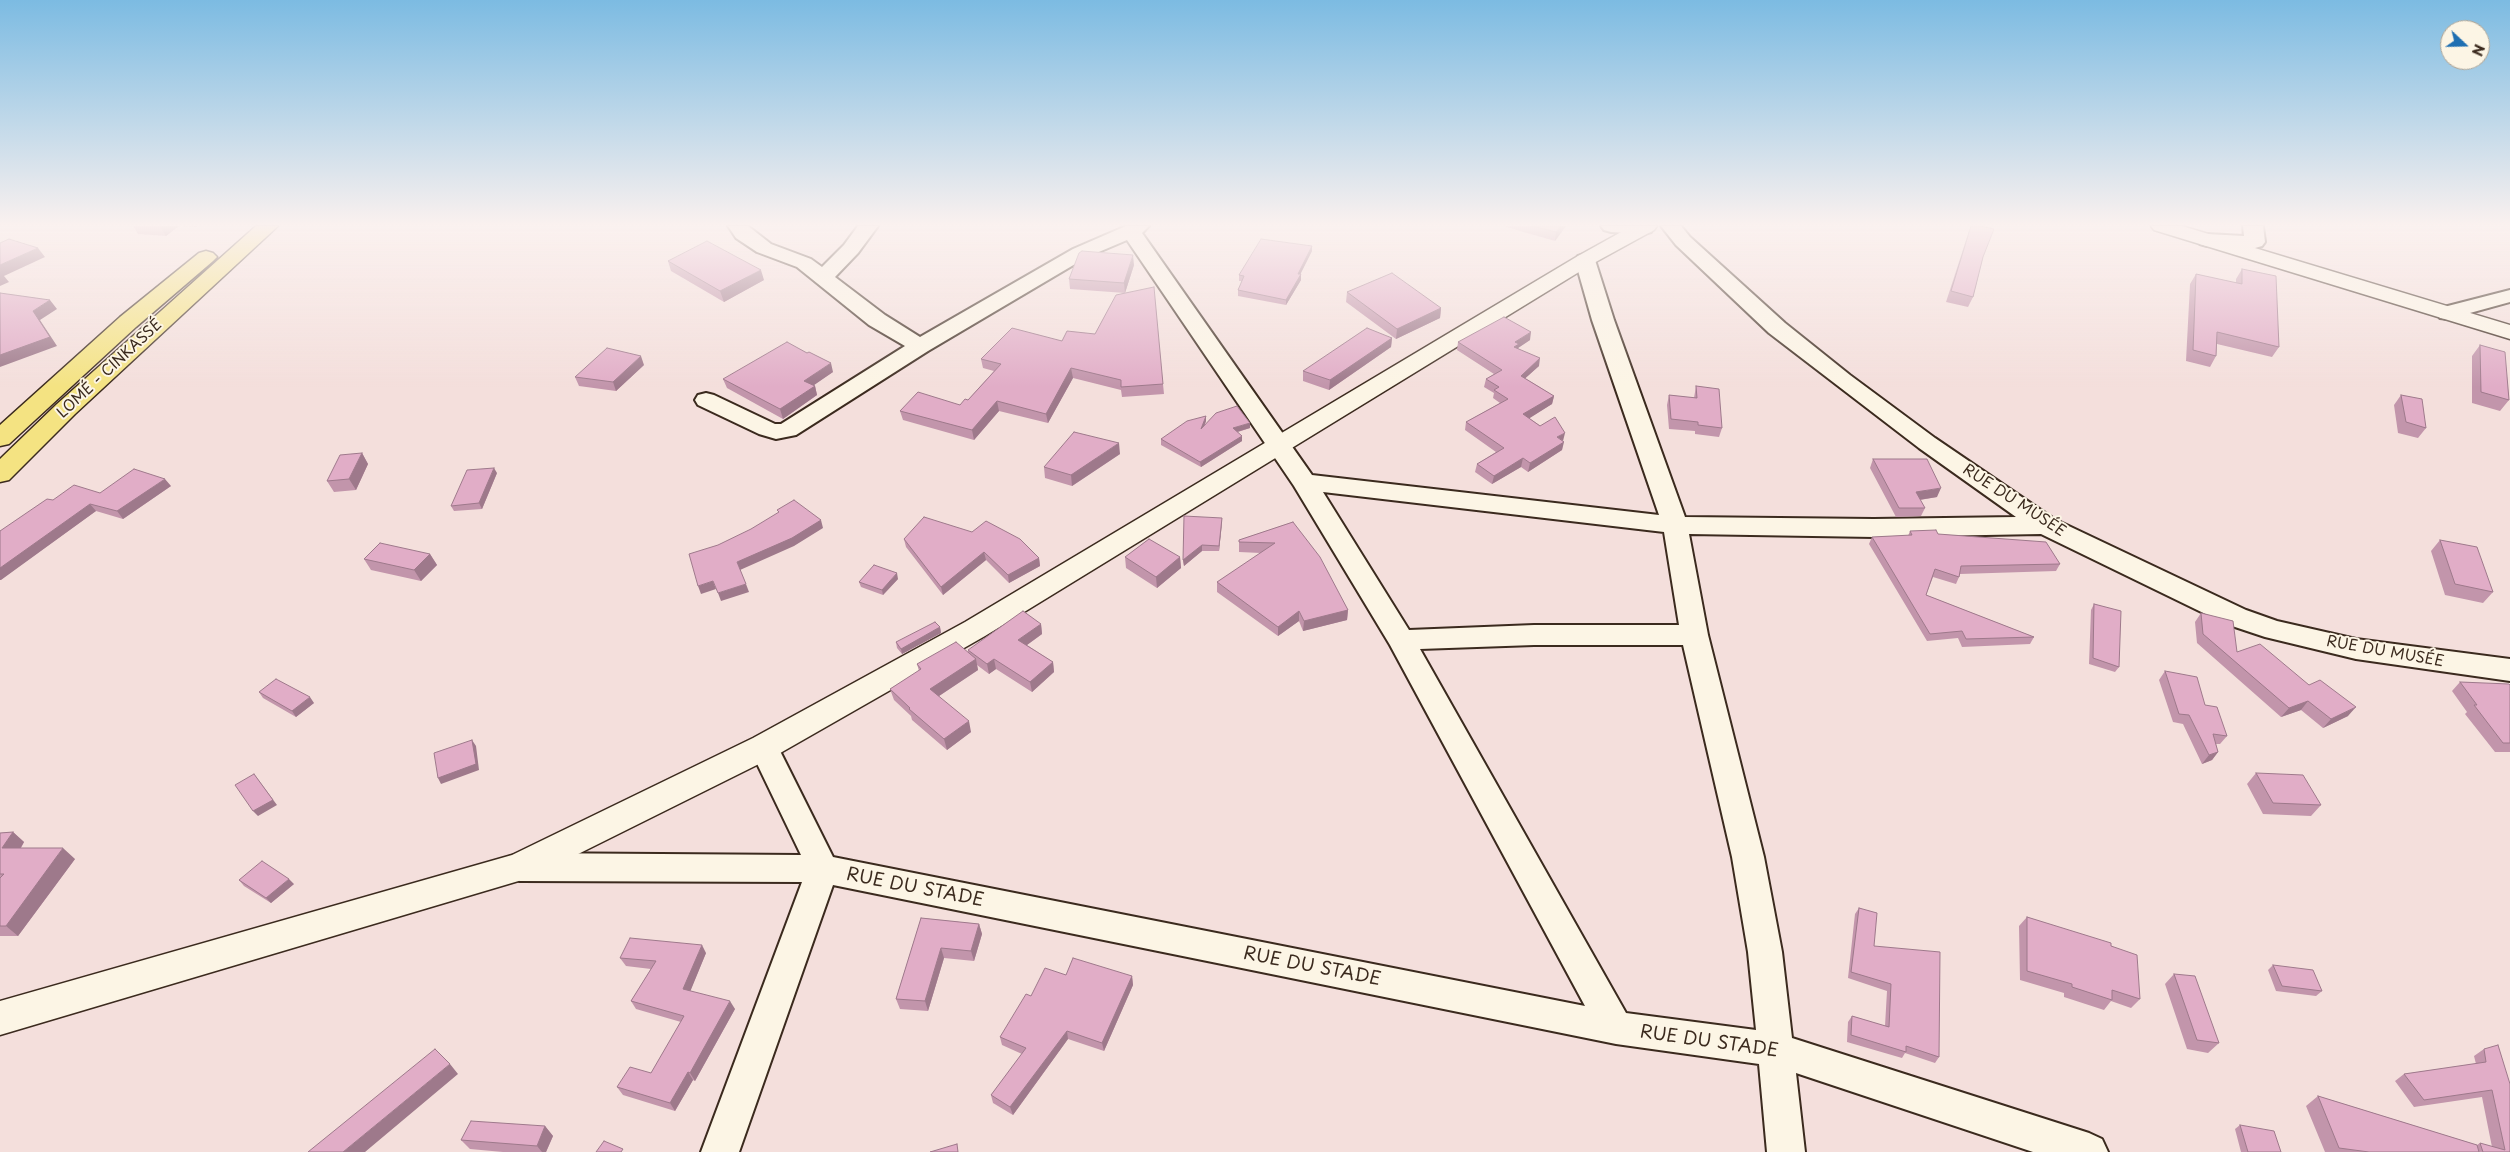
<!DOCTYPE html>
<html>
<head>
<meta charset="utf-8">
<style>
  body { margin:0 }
  #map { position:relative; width:2510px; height:1152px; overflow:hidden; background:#f4dfdc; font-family:"Playpen Sans",sans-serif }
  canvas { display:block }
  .north { position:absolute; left:2440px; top:20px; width:50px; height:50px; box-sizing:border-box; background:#fcf5e5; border:1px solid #afa495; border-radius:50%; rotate:111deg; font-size:14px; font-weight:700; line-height:20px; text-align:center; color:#3b2a1e }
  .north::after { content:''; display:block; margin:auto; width:18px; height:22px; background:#1f6fb2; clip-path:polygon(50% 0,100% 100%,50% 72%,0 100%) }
</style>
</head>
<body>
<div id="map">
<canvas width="2510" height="1152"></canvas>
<div class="north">N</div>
</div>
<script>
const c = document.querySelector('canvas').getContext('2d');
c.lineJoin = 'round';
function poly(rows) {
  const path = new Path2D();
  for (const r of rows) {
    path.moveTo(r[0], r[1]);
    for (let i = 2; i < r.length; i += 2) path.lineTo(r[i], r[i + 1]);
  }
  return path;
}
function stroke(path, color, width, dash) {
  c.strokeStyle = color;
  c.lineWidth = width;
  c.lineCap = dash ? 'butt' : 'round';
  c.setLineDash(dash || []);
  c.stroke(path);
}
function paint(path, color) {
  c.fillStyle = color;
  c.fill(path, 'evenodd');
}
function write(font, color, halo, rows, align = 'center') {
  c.font = font + ' "Playpen Sans",sans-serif';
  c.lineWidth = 4;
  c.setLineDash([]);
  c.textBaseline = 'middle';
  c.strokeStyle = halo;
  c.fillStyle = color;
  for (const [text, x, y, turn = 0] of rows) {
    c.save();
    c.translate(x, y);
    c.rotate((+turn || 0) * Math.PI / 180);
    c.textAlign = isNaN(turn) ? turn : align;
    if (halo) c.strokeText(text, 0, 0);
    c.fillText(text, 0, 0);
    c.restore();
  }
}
const minor = poly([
  [728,226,748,226,771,244,811,259,822,267,844,245,858,226,878,226,858,253,835,277,885,315,920,337,1073,249,1126,226,1149,226,1142,233,1312,475,1659,515,1592,320,1575,260,1578,256,1585,254,1592,256,1595,260,1614,320,1685,517,1874,519,2016,517,1919,448,1769,333,1676,245,1661,226,1681,226,1690,237,1785,323,1850,375,1935,438,2054,519,2246,610,2277,621,2356,639,2510,659,2510,681,2356,659,2265,637,2226,624,2041,534,1874,537,1689,534,1708,635,1764,857,1782,952,1792,1038,2089,1133,2102,1139,2108,1152,2033,1152,1796,1073,1805,1152,1767,1152,1759,1064,1616,1044,833,885,739,1152,701,1152,802,882,520,881,509,877,504,867,509,857,520,853,801,855,749,747,754,739,764,735,774,739,833,857,1585,1006,1390,645,1294,486,1127,240,1087,257,928,351,796,435,776,439,759,434,698,405,695,400,698,395,706,393,714,395,775,424,781,424,905,346,869,325,797,267,757,252,736,238,728,226],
  [1323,492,1664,532,1679,625,1534,625,1409,630,1323,492],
  [1534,645,1683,645,1732,857,1748,952,1756,1030,1626,1013,1420,649,1534,645],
  [1601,226,1652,226,1654,228,1651,232,1644,234,1611,232,1604,230,1601,226],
  [2243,226,2263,226,2265,242,2262,246,2255,248,2207,246,2200,244,2197,240,2200,236,2207,234,2244,236,2243,226],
  [2510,290,2510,302,2448,319,2440,318,2437,313,2440,308,2510,290]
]);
const tertiary = poly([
  [1632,226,1657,226,1654,230,1592,264,985,636,775,756,532,877,0,1035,0,1001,512,855,753,738,965,622,1578,256,1632,226]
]);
const secondary = poly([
  [2151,226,2182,226,2510,325,2510,339,2154,230,2151,226]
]);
const trunk = poly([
  [256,226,278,226,75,414,9,480,0,482,0,459,57,404,256,226],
  [206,251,213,253,217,257,213,261,136,327,9,444,0,446,0,425,120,317,199,253,206,251]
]);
const wall = poly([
  [133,226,198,226,197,227,179,226,166,236,138,234],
  [1506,226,1566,226,1555,241,1506,227],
  [1971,226,1983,257,1973,297,1968,307,1946,302,1968,234],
  [1312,246,1312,251,1300,274,1301,274,1301,280,1286,305,1238,296,1238,290,1242,281,1239,281,1239,275],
  [668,261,764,280,724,302,671,271],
  [1134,265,1125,293,1070,289,1069,279],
  [2242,269,2279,347,2272,357,2217,344,2216,356,2210,367,2186,361,2190,284,2196,274,2236,283,2236,279],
  [1347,292,1441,308,1440,318,1396,339,1346,302],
  [1012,328,1163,384,1164,394,1122,397,1121,390,1073,378,1048,423,999,411,974,440,903,420,900,411,960,405,968,400,994,371,983,368,981,359],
  [1392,338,1391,347,1329,390,1303,381,1303,371],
  [1530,340,1518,348,1539,366,1525,378,1554,396,1552,404,1529,418,1563,441,1562,450,1528,472,1521,467,1492,484,1475,472,1477,464,1496,452,1465,430,1466,422,1500,403,1493,398,1494,393,1484,387,1486,379,1494,374,1457,350,1458,342],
  [2480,345,2509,400,2500,411,2472,403,2472,356],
  [644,365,616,391,579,386,575,377],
  [833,372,813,385,815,386,817,395,783,419,727,388,723,379],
  [1696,386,1722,428,1719,437,1695,434,1695,431,1669,429,1667,405,1669,395,1694,398],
  [2401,395,2426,428,2418,438,2398,433,2394,405],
  [1206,416,1206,421,1205,424,1250,428,1238,432,1242,441,1201,467,1161,445,1161,439],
  [362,453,368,464,356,490,334,492,327,481],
  [1120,454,1072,486,1045,478,1044,467],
  [1873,459,1937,497,1920,500,1925,508,1921,516,1896,517,1870,468],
  [497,473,482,509,454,511,451,506],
  [171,486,123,519,96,511,0,580,0,531,53,500,100,493],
  [1222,518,1219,551,1202,551,1184,566,1183,560],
  [1293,522,1348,610,1347,620,1303,631,1299,621,1278,636,1217,592,1217,582,1261,553,1239,552,1239,540],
  [1910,531,1938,534,2060,564,2056,571,1960,574,1959,577,1956,584,1933,577,1926,595,2034,637,2030,644,1962,647,1958,638,1927,641,1869,544,1872,537,1908,536],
  [904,539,1039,558,1040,566,1009,583,986,560,943,595,906,547],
  [2440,540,2493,592,2483,603,2445,595,2431,551],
  [430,554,437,565,421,581,371,570,364,559],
  [1125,557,1180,557,1181,568,1157,588,1126,568],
  [898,579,883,595,861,587,859,582],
  [2094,604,2119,667,2115,672,2089,664,2091,610],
  [2201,613,2237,652,2309,685,2348,716,2323,728,2301,710,2281,717,2197,643,2195,622],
  [1041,624,1042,634,1027,645,1053,662,1054,672,1032,692,996,669,989,674,977,665,978,670,939,696,971,732,947,750,912,720,911,716,894,700,890,689,919,671,917,664,968,653,968,650],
  [940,627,941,633,902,654,897,648,896,642],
  [2165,671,2227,736,2220,744,2216,744,2218,752,2212,760,2202,764,2183,724,2173,722,2159,680],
  [2460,682,2510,685,2510,752,2495,752,2465,714,2467,712,2452,691],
  [259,692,314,703,296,717,263,698],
  [2256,773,2321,805,2311,816,2263,814,2247,784],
  [13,832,24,842,21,848,75,859,18,936,0,936,0,833],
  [239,880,294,884,271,903,244,886],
  [1859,908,1874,946,1939,1057,1935,1063,1905,1053,1902,1058,1847,1042,1848,1022,1852,1016,1885,1026,1887,991,1848,978,1855,914],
  [2027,917,2111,946,2140,999,2131,1008,2111,1001,2104,1010,2064,997,2064,993,2020,980,2019,926],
  [921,918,979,924,982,934,974,961,944,958,928,1011,900,1009,896,999],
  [706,953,690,991,735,1009,695,1081,693,1080,675,1111,623,1095,617,1087,651,1073,681,1022,636,1009,631,1001,651,969,626,966,620,958],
  [2273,965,2322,991,2316,996,2276,991,2268,970],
  [2174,974,2219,1043,2208,1053,2187,1049,2165,984],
  [1066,975,1132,976,1133,985,1104,1051,1068,1039,1013,1115,993,1103,991,1095,1022,1054,1002,1045,1000,1037,1031,996],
  [2484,1049,2510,1152,2325,1152,2306,1106,2318,1096,2477,1145,2480,1143,2492,1147,2482,1097,2414,1107,2395,1081,2404,1074,2476,1064,2474,1056],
  [2240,1125,2281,1152,2241,1152,2235,1129],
  [545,1126,553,1136,546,1152,503,1152,470,1149,461,1140]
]);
const shadedWall = poly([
  [162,226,179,226,166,236,160,227],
  [1561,226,1566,226,1555,241,1556,232],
  [1312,246,1312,251,1298,279,1298,274],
  [38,248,45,257,4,276,9,282,0,286,0,265],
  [1133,255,1134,265,1125,293,1124,283],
  [761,270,764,280,724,302,720,291],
  [1301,274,1301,280,1286,305,1286,300],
  [50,300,57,309,40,320,57,346,0,367,0,355,33,311],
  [1441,308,1440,318,1396,339,1397,329],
  [1531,332,1530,340,1518,348,1517,352,1512,355,1515,342],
  [1392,338,1391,347,1329,390,1330,380],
  [641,356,644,365,616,391,613,382],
  [1540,358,1539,366,1519,384,1521,376],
  [831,363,833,372,807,390,804,381],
  [1071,368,1073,378,1048,423,1046,414],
  [815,386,817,395,783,419,780,409],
  [1554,396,1552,404,1522,423,1523,414],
  [997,401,999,411,974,440,972,430],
  [1206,416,1206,421,1201,434,1201,429],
  [1250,423,1250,428,1233,433,1233,428],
  [1565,433,1563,441,1557,437],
  [1242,436,1242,441,1201,467,1200,462],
  [1564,442,1562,450,1528,472,1530,463],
  [1119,443,1120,454,1072,486,1071,475],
  [362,453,368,464,356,490,349,479],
  [1523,458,1521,467,1492,484,1494,476],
  [494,468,497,473,482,509,479,503],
  [165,479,171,486,123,519,117,511],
  [1941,488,1937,497,1912,501,1916,492],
  [90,504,96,511,1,580,0,580,0,568],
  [1222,518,1222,523,1219,551,1219,546],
  [821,520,823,528,794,546,740,570,737,562],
  [1202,545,1202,551,1184,566,1183,560],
  [984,552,986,560,943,595,941,587],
  [430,554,437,565,421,581,414,570],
  [1180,557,1181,568,1157,588,1156,577],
  [1039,558,1040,566,1009,583,1008,575],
  [897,573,898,579,883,595,882,590],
  [713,581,716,589,701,594,698,586],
  [746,584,749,592,721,601,718,593],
  [1348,610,1347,620,1303,631,1304,621],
  [1299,611,1299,621,1278,636,1278,627],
  [1041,624,1042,634,1020,650,1018,640],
  [940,627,941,633,902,654,901,649],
  [976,659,978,670,933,700,930,689],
  [994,659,996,669,989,674,987,664],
  [1053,662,1054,672,1032,692,1030,682],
  [310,697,314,703,296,717,292,711],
  [2308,701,2301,710,2281,717,2289,708],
  [2356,707,2348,716,2323,728,2331,719],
  [969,721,971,732,947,750,944,739],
  [472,740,476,746,479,770,441,784,438,778],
  [2218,752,2212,760,2202,764,2209,755],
  [254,774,277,805,258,816,253,811],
  [13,832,24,842,14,859,2,848],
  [63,848,75,859,18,936,6,926],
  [289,879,294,884,271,903,266,898],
  [979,924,982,934,974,961,971,951],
  [702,945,706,953,688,997,683,989],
  [941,948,944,958,928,1011,925,1001],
  [1132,976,1133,985,1104,1051,1102,1043],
  [730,1001,735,1009,695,1081,690,1073],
  [1067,1031,1068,1039,1013,1115,1010,1107],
  [450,1064,458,1074,365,1152,343,1152],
  [688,1072,693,1080,675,1111,670,1103],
  [545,1126,553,1136,546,1152,542,1152,537,1146]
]);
const building = poly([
  [1532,226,1561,226,1556,232,1532,226],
  [1971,226,1981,226,1994,229,1983,257,1973,297,1951,291,1971,226],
  [9,239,38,248,0,265,0,243,9,239],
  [1261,239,1312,246,1298,274,1301,274,1286,300,1238,290,1244,276,1239,275,1261,239],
  [707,241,761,270,720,291,668,261,707,241],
  [1082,251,1133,255,1124,283,1069,279,1079,253,1082,251],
  [2242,269,2276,276,2279,347,2217,332,2216,356,2193,350,2196,274,2242,284,2242,269],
  [1392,273,1441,308,1397,329,1347,292,1392,273],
  [1154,287,1163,384,1121,387,1121,380,1071,368,1046,414,997,401,972,430,900,411,918,392,960,405,965,399,968,400,1001,364,981,359,1012,328,1062,341,1067,331,1095,334,1116,295,1154,287],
  [0,293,50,300,33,311,50,337,0,355,0,293],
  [1504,317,1531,332,1515,342,1519,344,1514,347,1540,358,1521,376,1554,396,1523,414,1540,426,1555,417,1565,433,1557,437,1564,442,1530,463,1523,458,1494,476,1477,464,1504,448,1466,422,1508,399,1494,390,1499,387,1486,379,1502,370,1458,342,1504,317],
  [1367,328,1392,338,1330,380,1303,371,1367,328],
  [787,342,807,353,809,352,831,363,804,381,815,386,780,409,723,379,787,342],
  [2480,345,2505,352,2509,400,2481,392,2480,345],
  [607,348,641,356,613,382,575,377,607,348],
  [1696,386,1719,389,1722,428,1698,425,1698,422,1671,419,1669,395,1697,398,1696,386],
  [2401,395,2422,399,2426,428,2406,422,2401,395],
  [1237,406,1250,423,1233,428,1242,436,1200,462,1161,439,1187,421,1206,416,1201,429,1216,413,1237,406],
  [1074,432,1119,443,1071,475,1044,467,1074,432],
  [362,453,349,479,327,481,340,455,362,453],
  [1873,459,1927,459,1941,488,1916,492,1925,508,1899,508,1873,459],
  [494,468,479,503,451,506,467,470,494,468],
  [134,469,165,479,117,511,90,504,0,568,0,531,47,499,53,500,74,485,100,493,134,469],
  [794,500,821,520,792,538,737,562,746,584,718,593,713,581,698,586,689,554,718,545,751,529,779,512,777,510,794,500],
  [1184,516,1222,518,1219,546,1202,545,1183,560,1184,516],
  [924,517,972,532,986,521,1020,539,1039,558,1008,575,984,552,941,587,904,539,924,517],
  [1293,522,1320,557,1348,610,1304,621,1299,611,1278,627,1217,582,1275,543,1239,542,1239,540,1293,522],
  [1936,530,1938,534,2046,542,2060,564,1961,566,1959,577,1935,569,1926,595,2034,637,1966,639,1962,631,1930,634,1872,537,1912,535,1910,531,1936,530],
  [1149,539,1180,557,1156,577,1125,557,1149,539],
  [2440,540,2477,547,2493,592,2455,584,2440,540],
  [380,543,430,554,414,570,364,559,380,543],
  [874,565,897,573,882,590,859,582,874,565],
  [2094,604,2121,611,2119,667,2093,658,2094,604],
  [1023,611,1041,624,1018,640,1053,662,1030,682,994,659,987,664,968,650,1023,611],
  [2201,613,2233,621,2237,652,2260,644,2309,685,2320,680,2356,707,2331,719,2308,701,2289,708,2203,634,2201,613],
  [935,622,940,627,901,649,896,642,935,622],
  [956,642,976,659,930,689,969,721,944,739,909,709,910,708,890,689,921,669,917,664,956,642],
  [2165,671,2197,677,2205,705,2217,707,2227,736,2213,734,2218,752,2209,755,2189,715,2179,714,2165,671],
  [276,679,310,697,292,711,259,692,276,679],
  [2460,682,2509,684,2510,685,2510,743,2503,743,2474,705,2477,705,2460,682],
  [472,740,476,764,438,778,434,753,472,740],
  [2256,773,2303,775,2321,805,2273,803,2256,773],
  [254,774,273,800,253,811,235,785,254,774],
  [13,832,2,848,63,848,6,926,0,926,0,878,4,874,0,874,0,833,13,832],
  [262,861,289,879,266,898,239,880,262,861],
  [1859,908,1877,913,1874,946,1940,952,1939,1057,1906,1046,1906,1052,1851,1035,1852,1016,1889,1027,1891,984,1851,972,1859,908],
  [2027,917,2111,943,2111,946,2137,955,2140,999,2112,990,2112,1000,2072,987,2072,984,2027,971,2027,917],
  [921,918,979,924,971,951,941,948,925,1001,896,999,921,918],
  [630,938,702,945,683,989,730,1001,690,1073,688,1072,670,1103,617,1087,630,1067,651,1073,684,1016,631,1001,656,961,620,958,630,938],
  [1073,958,1132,976,1102,1043,1067,1031,1010,1107,991,1095,1026,1048,1000,1037,1026,994,1031,996,1045,968,1066,975,1073,958],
  [2273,965,2313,970,2322,991,2282,986,2273,965],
  [2174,974,2195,976,2219,1043,2197,1040,2174,974],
  [2498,1045,2510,1084,2510,1152,2483,1152,2480,1143,2505,1150,2492,1090,2424,1100,2404,1074,2486,1062,2484,1049,2498,1045],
  [435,1049,450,1064,343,1152,308,1152,435,1049],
  [2318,1096,2477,1145,2479,1152,2369,1152,2339,1148,2318,1096],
  [471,1121,545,1126,537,1146,461,1140,471,1121],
  [2240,1125,2274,1131,2281,1152,2248,1152,2240,1125],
  [604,1141,623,1149,621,1152,596,1152,604,1141],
  [957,1144,958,1152,930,1152,957,1144]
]);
const streetNames = [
  ["LOMÉ - CINKASSÉ",110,369,-43],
  ["RUE DU MUSÉE",2014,501,33],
  ["RUE DU MUSÉE",2385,652,10]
];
const nearStreetnames = [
  ["RUE DU STADE",915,888,11],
  ["RUE DU STADE",1312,967,11],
  ["RUE DU STADE",1709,1042,8]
];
stroke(minor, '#3b2a1e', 4);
stroke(tertiary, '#3b2a1e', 3);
stroke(secondary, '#3b2a1e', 3);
stroke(trunk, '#3b2a1e', 3);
paint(minor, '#fcf5e5');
paint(tertiary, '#fcf5e5');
paint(secondary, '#fcf5e5');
paint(trunk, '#f4e382');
paint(wall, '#c295ab');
paint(shadedWall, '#9e798b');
paint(building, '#e1adc7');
stroke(building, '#9e798b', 1);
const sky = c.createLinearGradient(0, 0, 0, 387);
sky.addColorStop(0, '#7cbbe2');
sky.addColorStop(0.58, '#faf1ef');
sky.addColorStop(1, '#faf1ef00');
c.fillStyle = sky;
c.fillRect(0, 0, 2510, 387);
write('15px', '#3b2a1e', '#fcf5e5', streetNames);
write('18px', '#3b2a1e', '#fcf5e5', nearStreetnames);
</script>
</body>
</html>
